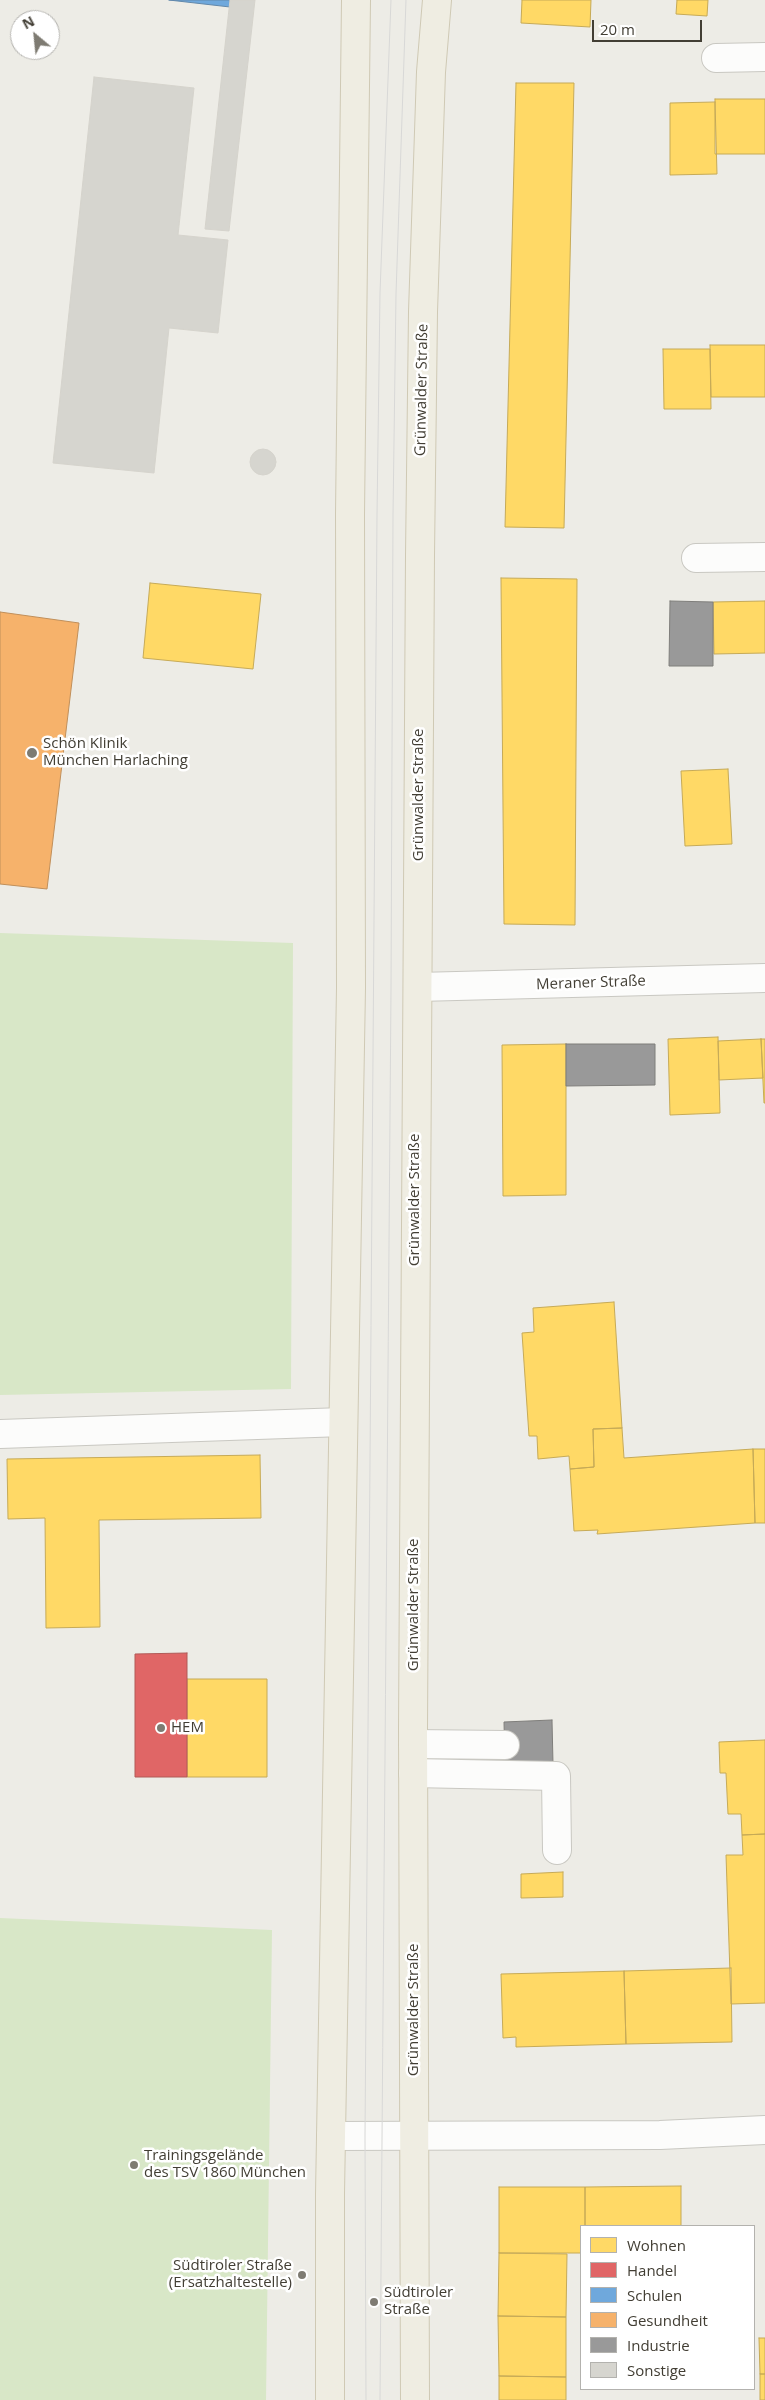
<!DOCTYPE html>
<html>
<head>
<meta charset="utf-8">
<style>
  body { margin:0 }
  #map { position:relative; width:765px; height:2400px; overflow:hidden; background:#edece6; font-family:"Open Sans",sans-serif }
  canvas { display:block }
  .legend { position:absolute; left:580px; top:2225px; width:175px; height:165px; box-sizing:border-box; background:#fff; border:1px solid #b3b2ae; margin:0; padding:6px 9px; list-style:none; font-size:15px; color:#423e34 }
  .legend li { display:flex; align-items:center; gap:10px; height:25px }
  .legend b { width:25px; border:1px solid #b3b2ae }
  .north { position:absolute; left:10px; top:10px; width:50px; height:50px; box-sizing:border-box; background:#fff; border:1px solid #b3b2ae; border-radius:50%; rotate:332deg; font-size:14px; font-weight:700; line-height:20px; text-align:center; color:#423e34 }
  .north::after { content:''; display:block; margin:auto; width:18px; height:22px; background:#7e7b72; clip-path:polygon(50% 0,100% 100%,50% 72%,0 100%) }
  .scale { position:absolute; left:592px; top:20px; width:110px; height:22px; box-sizing:border-box; border:2px solid #423e34; border-top:0; padding-left:6px; font-size:15px; line-height:18px; white-space:nowrap; color:#423e34; -webkit-text-stroke:4px #fff; paint-order:stroke }
</style>
</head>
<body>
<div id="map">
<canvas width="765" height="2400"></canvas>
<ul class="legend">
<li><b style="height:14px;background:#ffd966"></b>Wohnen</li>
<li><b style="height:14px;background:#e06666"></b>Handel</li>
<li><b style="height:14px;background:#6fa8dc"></b>Schulen</li>
<li><b style="height:14px;background:#f6b26b"></b>Gesundheit</li>
<li><b style="height:14px;background:#999"></b>Industrie</li>
<li><b style="height:14px;background:#d6d5cf"></b>Sonstige</li>
</ul>
<div class="north">N</div>
<div class="scale">20 m</div>
</div>
<script>
const c = document.querySelector('canvas').getContext('2d');
c.lineJoin = 'round';
function paint(path, color) {
  c.fillStyle = color;
  c.fill(path, 'evenodd');
}
function poly(rows) {
  const path = new Path2D();
  for (const r of rows) {
    if (r.length === 3) {
      path.moveTo(r[0] + r[2], r[1]);
      path.arc(r[0], r[1], r[2], 0, 2 * Math.PI);
      continue;
    }
    path.moveTo(r[0], r[1]);
    for (let i = 2; i < r.length; i += 2) path.lineTo(r[i], r[i + 1]);
  }
  return path;
}
function stroke(path, color, width, dash) {
  c.strokeStyle = color;
  c.lineWidth = width;
  c.lineCap = dash ? 'butt' : 'round';
  c.setLineDash(dash || []);
  c.stroke(path);
}
function write(font, color, halo, rows, align = 'center') {
  c.font = font + ' "Open Sans",sans-serif';
  c.lineWidth = 5;
  c.setLineDash([]);
  c.textBaseline = 'middle';
  c.strokeStyle = halo;
  c.fillStyle = color;
  for (const [text, x, y, turn = 0] of rows) {
    c.save();
    c.translate(x, y);
    c.rotate((+turn || 0) * Math.PI / 180);
    c.textAlign = isNaN(turn) ? turn : align;
    if (halo) c.strokeText(text, 0, 0);
    c.fillText(text, 0, 0);
    c.restore();
  }
}
const green = poly([
  [0,933,293,943,291,1389,0,1395],
  [0,1918,272,1930,266,2400,0,2400]
]);
const homes = poly([
  [522,0,591,0,590,27,521,23,522,0],
  [677,0,708,0,707,16,676,14,677,0],
  [516,83,574,83,564,528,505,527,516,83],
  [715,99,765,99,765,154,715,154,715,99],
  [715,102,717,174,670,175,670,103,715,102],
  [710,345,765,345,765,397,711,397,710,345],
  [663,349,710,349,711,409,664,409,663,349],
  [501,578,577,579,575,925,504,924,501,578],
  [150,583,261,594,253,669,143,658,150,583],
  [765,601,765,653,714,654,713,602,765,601],
  [728,769,732,844,685,846,681,771,728,769],
  [718,1037,720,1113,670,1115,668,1039,718,1037],
  [761,1039,765,1039,765,1103,764,1103,761,1039],
  [761,1039,763,1078,719,1080,718,1041,761,1039],
  [566,1044,566,1195,503,1196,502,1045,566,1044],
  [614,1302,622,1428,593,1429,594,1467,570,1469,569,1456,538,1459,537,1436,529,1436,522,1333,534,1332,533,1308,614,1302],
  [622,1428,624,1458,753,1449,755,1523,597,1534,598,1530,574,1531,570,1469,594,1467,593,1429,622,1428],
  [753,1449,765,1449,765,1523,755,1523,753,1449],
  [260,1455,261,1518,99,1520,100,1627,46,1628,45,1518,8,1519,7,1459,260,1455],
  [187,1679,267,1679,267,1777,187,1777,187,1679],
  [765,1740,765,1834,742,1835,741,1814,728,1814,726,1773,720,1773,719,1742,765,1740],
  [765,1834,765,2003,731,2004,726,1855,743,1855,742,1835,765,1834],
  [563,1872,563,1897,521,1898,521,1874,563,1872],
  [731,1968,732,2042,626,2044,624,1971,731,1968],
  [624,1971,626,2044,516,2047,516,2037,503,2038,501,1974,624,1971],
  [681,2186,681,2226,585,2226,585,2187,681,2186],
  [499,2187,585,2187,585,2226,581,2226,581,2253,499,2253,499,2187],
  [499,2253,567,2254,566,2317,498,2316,499,2253],
  [498,2316,566,2317,566,2377,499,2376,498,2316],
  [759,2338,765,2338,765,2374,760,2374,759,2338],
  [760,2374,765,2374,765,2400,760,2400,760,2374],
  [499,2376,566,2377,566,2400,499,2400,499,2376]
]);
const shops = poly([
  [187,1653,187,1777,135,1777,135,1654,187,1653]
]);
const schools = poly([
  [169,0,230,0,230,7,169,0]
]);
const health = poly([
  [0,612,79,623,47,889,0,884,0,612]
]);
const industry = poly([
  [670,601,713,602,713,666,669,666,670,601],
  [566,1044,655,1044,655,1085,566,1086,566,1044],
  [552,1720,553,1764,505,1766,504,1722,552,1720]
]);
const building = poly([
  [230,0,255,0,229,231,205,229,230,0],
  [94,77,194,88,178,235,228,240,218,333,169,328,154,473,53,463,94,77],
  [263,462,13]
]);
const minor = poly([
  [716,58,765,57],
  [696,558,765,557],
  [418,987,765,978],
  [0,1434,343,1422],
  [413,1744,505,1745],
  [413,1773,556,1776,557,1850],
  [331,2136,660,2135,765,2130]
]);
const major = poly([
  [330,2400,330,2193,351,988,350,514,356,0],
  [415,2400,413,1727,420,555,423,312,431,72,437,0]
]);
const tram = poly([
  [366,2400,365,2136,377,515,380,293,391,0],
  [380,2400,391,989,393,515,396,294,406,0]
]);
const markers = [
  [32,753,6,"#7e7b72"],
  [161,1728,5,"#7e7b72"],
  [134,2165,5,"#7e7b72"],
  [302,2275,5,"#7e7b72"],
  [374,2302,5,"#7e7b72"]
];
const streetNames = [
  ["Grünwalder Straße",422,390,-89],
  ["Grünwalder Straße",419,795,-90],
  ["Meraner Straße",591,983,-2],
  ["Grünwalder Straße",415,1200,-90],
  ["Grünwalder Straße",414,1605,-90],
  ["Grünwalder Straße",414,2010,-90]
];
const poiNames = [
  ["Schön Klinik",43,744],
  ["München Harlaching",43,761],
  ["HEM",171,1728],
  ["Trainingsgelände",144,2156],
  ["des TSV 1860 München",144,2173],
  ["Südtiroler Straße",292,2266,"right"],
  ["(Ersatzhaltestelle)",292,2283,"right"],
  ["Südtiroler",384,2293],
  ["Straße",384,2310]
];
paint(green, '#d8e7c7');
paint(homes, '#ffd966');
stroke(homes, '#c6aa57', 1);
paint(shops, '#e06666');
stroke(shops, '#b15a57', 1);
paint(schools, '#6fa8dc');
stroke(schools, '#6288aa', 1);
paint(health, '#f6b26b');
stroke(health, '#c08f5a', 1);
paint(industry, '#999');
stroke(industry, '#7f7e7b', 1);
paint(building, '#d6d5cf');
stroke(building, '#d5d3cc', 1);
stroke(minor, '#c9c8c2', 30);
stroke(major, '#cfc9b4', 30);
stroke(minor, '#fcfcfb', 28);
stroke(major, '#efede2', 28);
stroke(tram, '#d8d8d7', 1);
for (const [x, y, r, color] of markers) {
  const dot = new Path2D();
  dot.arc(x, y, r, 0, 2 * Math.PI);
  c.fillStyle = color;
  c.fill(dot);
  stroke(dot, '#fff', 2);
}
write('15px', '#423e34', '#fff', streetNames);
write('15px', '#423e34', '#fff', poiNames, 'left');
</script>
</body>
</html>
